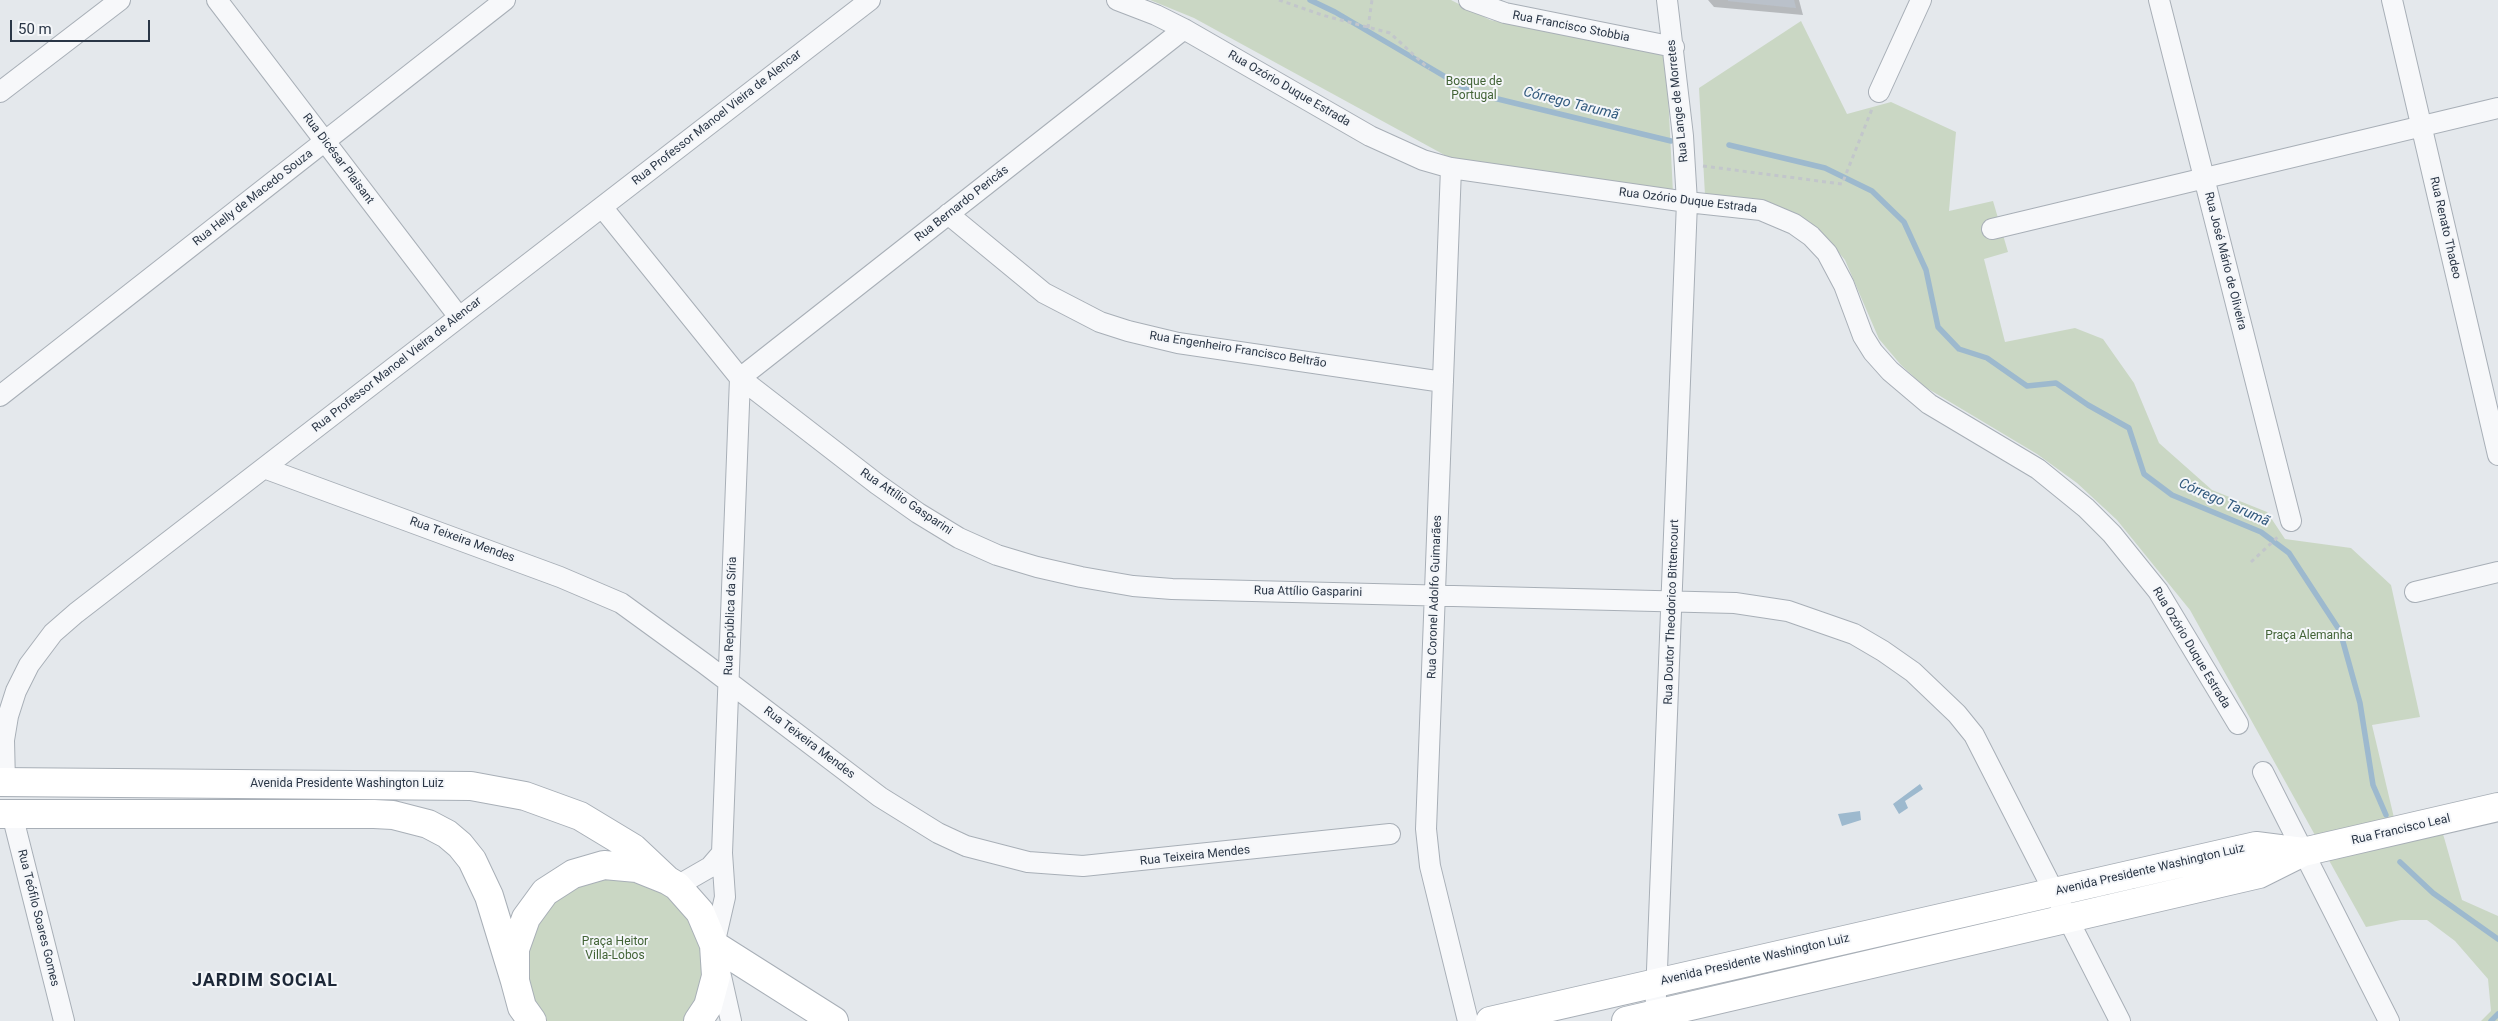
<!DOCTYPE html>
<html>
<head>
<meta charset="utf-8">
<style>
  body { margin:0 }
  #map { position:relative; width:2498px; height:1021px; overflow:hidden; background:#e4e8ec; font-family:Roboto,sans-serif }
  canvas { display:block }
  .scale { position:absolute; left:10px; top:20px; width:140px; height:22px; box-sizing:border-box; border:2px solid #2a3646; border-top:0; padding-left:6px; font-size:15px; line-height:18px; white-space:nowrap; color:#2a3646; -webkit-text-stroke:4px #f4f6f9; paint-order:stroke }
</style>
</head>
<body>
<div id="map">
<canvas width="2498" height="1021"></canvas>
<div class="scale">50 m</div>
</div>
<script>
const c = document.querySelector('canvas').getContext('2d');
c.lineJoin = 'round';
function paint(path, color) {
  c.fillStyle = color;
  c.fill(path, 'evenodd');
}
function poly(rows) {
  const path = new Path2D();
  for (const r of rows) {
    path.moveTo(r[0], r[1]);
    for (let i = 2; i < r.length; i += 2) path.lineTo(r[i], r[i + 1]);
  }
  return path;
}
function stroke(path, color, width, dash) {
  c.strokeStyle = color;
  c.lineWidth = width;
  c.lineCap = dash ? 'butt' : 'round';
  c.setLineDash(dash || []);
  c.stroke(path);
}
function write(font, color, halo, rows, align = 'center') {
  c.font = font + ' Roboto,sans-serif';
  c.lineWidth = 4;
  c.setLineDash([]);
  c.textBaseline = 'middle';
  c.strokeStyle = halo;
  c.fillStyle = color;
  for (const [text, x, y, turn = 0] of rows) {
    c.save();
    c.translate(x, y);
    c.rotate((+turn || 0) * Math.PI / 180);
    c.textAlign = isNaN(turn) ? turn : align;
    if (halo) c.strokeText(text, 0, 0);
    c.fillText(text, 0, 0);
    c.restore();
  }
}
const green = poly([
  [1150,0,1451,0,1490,20,1666,55,1673,193,1450,158,1194,18],
  [1801,21,1847,114,1891,102,1956,132,1949,211,1993,201,2008,252,1984,259,2005,342,2075,328,2103,339,2134,383,2159,443,2212,490,2267,512,2285,539,2351,548,2391,585,2420,717,2372,725,2400,843,2443,834,2462,900,2498,916,2498,1021,2481,1021,2491,1011,2488,979,2455,941,2427,920,2401,920,2366,927,2190,610,2117,520,2077,483,2037,454,1925,387,1901,365,1879,339,1845,260,1824,235,1786,212,1753,199,1705,195,1699,88],
  [605,876,644,880,678,901,700,934,705,977,687,1021,542,1021,530,1000,525,953,539,916,567,889]
]);
const water = poly([
  [1920,784,1923,789,1905,801,1908,808,1899,814,1893,804],
  [1860,811,1861,820,1842,826,1838,814]
]);
const shadow = poly([
  [1708,0,1799,0,1803,15,1714,7]
]);
const stream = poly([
  [1310,0,1335,12,1473,93,1671,141],
  [1729,145,1825,168,1872,191,1904,222,1926,270,1938,327,1959,349,1987,358,2027,386,2056,383,2088,405,2129,428,2144,474,2172,495,2261,532,2289,553,2340,631,2360,703,2373,785,2386,815],
  [2400,862,2433,893,2498,939],
  [2491,1021,2498,1014]
]);
const building = poly([
  [1728,0,1794,0,1796,8,1728,1]
]);
const path = poly([
  [1279,0,1322,15,1390,33,1429,69],
  [1368,28,1372,0],
  [1703,166,1842,184,1872,109],
  [2251,562,2280,535]
]);
const street = poly([
  [217,0,459,317],
  [1117,0,1156,15,1184,29,1370,136,1423,160,1451,168,1687,202,1761,210,1794,224,1811,236,1827,253,1844,285,1863,336,1873,352,1890,371,1929,404,2038,469,2086,508,2112,534,2158,591,2238,724],
  [1469,0,1505,13,1674,47],
  [2159,0,2291,521],
  [2392,0,2498,455],
  [0,92,120,0],
  [1879,92,1921,0],
  [1451,168,1426,829,1430,866,1468,1021],
  [602,207,740,378,877,484,918,513,959,538,997,555,1037,567,1081,577,1133,586,1172,589,1735,603,1788,611,1854,634,1883,651,1913,672,1957,714,1974,735,2120,1021],
  [948,214,1044,293,1100,322,1128,331,1178,343,1443,382],
  [1992,229,2498,108],
  [0,396,505,0],
  [264,468,560,577,621,603,705,664,880,797,938,833,966,846,1028,862,1083,866,1390,834],
  [2415,592,2498,572],
  [2263,772,2389,1021],
  [5,783,4,740,8,716,16,691,29,665,53,633,76,613,870,0],
  [12,814,64,1021],
  [677,886,710,867,722,853],
  [731,1021,714,945,725,897,722,853,740,378,1184,29],
  [1655,1021,1687,202,1683,136,1667,0]
]);
const secondary = poly([
  [0,782,471,786,525,796,580,816,633,848,667,880],
  [0,814,374,814,393,815,428,824,447,834,460,845,472,860,489,896,515,981],
  [714,945,834,1021],
  [532,1021,522,1007,515,981,515,949,526,918,545,892,573,874,604,865,637,868,667,880,677,886,700,912,714,945,716,976,708,1006,698,1021],
  [1490,1021,2256,846,2303,852],
  [1626,1021,2259,874,2303,852,2498,807]
]);
const streetNames = [
  ["Rua Francisco Stobbia",1571,27,11],
  ["Rua Ozório Duque Estrada",1289,89,30],
  ["Rua Lange de Morretes",1678,101,-96],
  ["Rua Professor Manoel Vieira de Alencar",717,118,-38],
  ["Rua Dicésar Plaisant",338,159,53],
  ["Rua Helly de Macedo Souza",253,198,-38],
  ["Rua Ozório Duque Estrada",1688,201,7],
  ["Rua Bernardo Pericás",962,204,-38],
  ["Rua Renato Thadeo",2445,228,77],
  ["Rua José Mário de Oliveira",2225,261,76],
  ["Rua Engenheiro Francisco Beltrão",1238,350,9],
  ["Rua Professor Manoel Vieira de Alencar",397,365,-38],
  ["Rua Attílio Gasparini",906,502,34],
  ["Rua Teixeira Mendes",462,540,20],
  ["Rua Attílio Gasparini",1308,592,1],
  ["Rua Coronel Adolfo Guimarães",1435,597,-88],
  ["Rua Doutor Theodorico Bittencourt",1672,612,-88],
  ["Rua República da Síria",731,616,-88],
  ["Rua Ozório Duque Estrada",2191,648,59],
  ["Rua Teixeira Mendes",809,743,37],
  ["Avenida Presidente Washington Luiz",347,784],
  ["Rua Francisco Leal",2401,830,-13],
  ["Rua Teixeira Mendes",1195,856,-6],
  ["Avenida Presidente Washington Luiz",2150,870,-13],
  ["Rua Teófilo Soares Gomes",38,918,76],
  ["Avenida Presidente Washington Luiz",1755,960,-13]
];
const parkNames = [
  ["Bosque de",1474,82],
  ["Portugal",1474,96],
  ["Praça Alemanha",2309,636],
  ["Praça Heitor",615,942],
  ["Villa-Lobos",615,956]
];
const waterNames = [
  ["Córrego Tarumã",1571,104,14],
  ["Córrego Tarumã",2224,503,24]
];
const districtNames = [
  ["JARDIM SOCIAL",265,981]
];
paint(green, '#cad7c4');
paint(water, '#9db9ce');
paint(shadow, '#0003');
stroke(stream, '#9db9ce', 5.5);
paint(building, '#bac1ca');
stroke(street, '#a8afb7', 22);
stroke(secondary, '#a8afb7', 30);
stroke(path, '#c2c6cb', 3, [4, 4]);
stroke(street, '#f7f8fa', 20);
stroke(secondary, '#fff', 28);
write('12px', '#2a3646', '#f4f6f9', streetNames);
write('12px', '#426336', '#f4f6f9', parkNames);
write('italic 14px', '#31597d', '#f4f6f9', waterNames);
c.letterSpacing = '1px';
write('bold 18px', '#1c2737', '#f4f6f9', districtNames);
c.letterSpacing = '0px';
</script>
</body>
</html>
